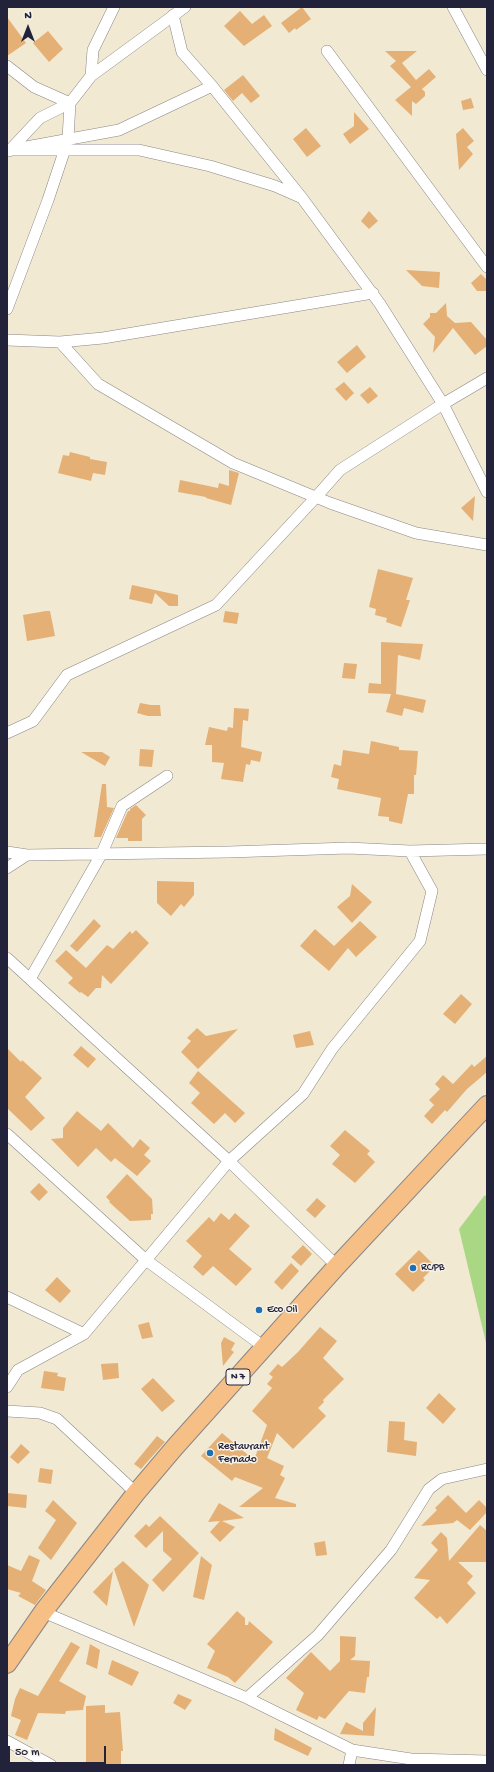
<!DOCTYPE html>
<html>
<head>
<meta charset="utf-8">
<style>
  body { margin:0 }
  #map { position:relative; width:494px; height:1772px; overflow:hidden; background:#f1e9d2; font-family:"Gochi Hand",sans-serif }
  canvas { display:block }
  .frame { position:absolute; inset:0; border:8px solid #22223b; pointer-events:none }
  .north { position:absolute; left:8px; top:8px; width:40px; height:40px; -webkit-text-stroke:3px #f7f3e8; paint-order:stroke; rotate:0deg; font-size:11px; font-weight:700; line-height:16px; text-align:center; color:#22223b }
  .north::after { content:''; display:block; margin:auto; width:14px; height:18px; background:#22223b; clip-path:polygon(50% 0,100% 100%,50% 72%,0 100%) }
  .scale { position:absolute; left:8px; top:1746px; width:98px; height:18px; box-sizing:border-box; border:2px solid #22223b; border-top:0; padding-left:5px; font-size:12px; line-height:14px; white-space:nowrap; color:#22223b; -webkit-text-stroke:3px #f7f3e8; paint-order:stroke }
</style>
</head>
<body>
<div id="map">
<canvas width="494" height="1772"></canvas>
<div class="frame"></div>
<div class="north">N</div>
<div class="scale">50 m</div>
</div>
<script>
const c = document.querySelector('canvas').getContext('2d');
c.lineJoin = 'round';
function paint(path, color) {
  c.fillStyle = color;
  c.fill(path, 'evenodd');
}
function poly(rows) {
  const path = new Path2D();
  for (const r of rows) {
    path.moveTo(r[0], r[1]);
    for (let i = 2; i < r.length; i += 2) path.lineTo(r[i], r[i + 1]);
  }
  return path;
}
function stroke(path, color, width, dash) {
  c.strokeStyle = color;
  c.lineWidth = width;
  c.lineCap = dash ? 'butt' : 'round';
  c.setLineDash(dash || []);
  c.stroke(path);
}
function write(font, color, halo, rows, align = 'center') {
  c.font = font + ' "Gochi Hand",sans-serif';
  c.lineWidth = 3;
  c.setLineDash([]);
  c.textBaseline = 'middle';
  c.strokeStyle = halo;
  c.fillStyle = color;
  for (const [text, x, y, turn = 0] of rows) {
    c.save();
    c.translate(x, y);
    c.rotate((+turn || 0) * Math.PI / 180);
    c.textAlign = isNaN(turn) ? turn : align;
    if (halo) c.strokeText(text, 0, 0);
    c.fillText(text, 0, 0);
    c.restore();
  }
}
const green = poly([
  [487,1195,487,1347,459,1229,484,1196]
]);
const building = poly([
  [302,7,311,19,296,30,295,28,289,33,281,23],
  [240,11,252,24,264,15,272,26,244,46,224,26],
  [7,17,26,43,7,56],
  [48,31,63,49,49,62,33,43],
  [385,51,417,51,402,63,416,80,429,69,436,77,422,89,425,92,425,96,416,104,412,101,412,116,395,100,411,87,390,66,396,61],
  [243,75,260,96,251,103,242,93,233,101,224,90],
  [471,98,474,108,463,110,461,101],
  [354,112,369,129,350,144,343,134,354,126],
  [306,128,321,146,307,157,293,139],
  [463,128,474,141,467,147,473,154,459,170,456,134],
  [369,211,378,221,369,229,361,221],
  [406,270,440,272,439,288,422,286],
  [481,274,487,280,487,291,477,291,471,283],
  [446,303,447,316,455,323,471,322,487,340,487,346,475,355,453,328,433,353,435,337,423,324,430,317,430,313,436,313],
  [357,345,366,357,347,373,337,362],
  [344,382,354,393,346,401,335,389],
  [370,387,378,396,368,404,360,395],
  [70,452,90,457,90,459,107,462,105,475,93,473,91,481,58,473,63,455,69,456],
  [229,470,239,473,231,505,206,498,206,497,178,492,180,480,218,488,219,483,229,486],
  [475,496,473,521,461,508],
  [378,569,413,578,406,600,410,600,401,627,386,622,387,618,375,615,376,609,369,607],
  [132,585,178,595,178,606,169,606,155,593,152,604,129,599],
  [46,611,50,611,55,636,27,641,23,615],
  [225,611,239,613,237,624,223,622],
  [381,642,423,644,420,660,398,655,396,694,426,700,423,713,404,708,402,716,386,712,391,694,368,693,369,683,381,684],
  [344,663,357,664,355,679,342,678],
  [140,703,151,705,160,705,161,716,148,716,137,713],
  [234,708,249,709,248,721,243,720,241,747,262,752,260,762,251,760,250,765,246,764,243,782,221,779,224,763,212,762,212,745,205,745,209,727,227,731,228,727,233,728],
  [371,741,399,747,399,750,418,751,416,775,414,775,414,794,408,794,402,824,389,821,389,817,378,816,381,798,337,789,339,779,331,777,334,764,341,766,343,750,369,754],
  [140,749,154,750,152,767,139,766],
  [81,752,102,752,110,757,105,766],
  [102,784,106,784,107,807,114,808,101,837,94,837],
  [136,805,146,815,142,819,142,841,128,841,128,838,116,838,128,811,130,811,130,809],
  [157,881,194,882,194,895,184,907,181,904,171,916,157,903],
  [352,884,372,902,352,923,337,907,350,896],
  [94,919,101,926,77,952,70,946],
  [360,921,377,937,356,957,348,948,329,971,300,946,315,929,334,946],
  [136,930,149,943,111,984,102,975,101,988,96,988,88,997,81,992,80,993,68,983,73,978,55,961,66,950,86,968,107,945,113,949,130,931,132,934],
  [461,994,472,1004,455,1024,443,1014],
  [197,1028,206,1036,238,1029,198,1069,181,1052,191,1041,187,1038],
  [310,1031,314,1045,296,1048,293,1035],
  [81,1046,96,1059,88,1068,73,1055],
  [7,1048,21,1062,22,1060,42,1078,25,1097,45,1118,31,1131,7,1108],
  [487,1056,487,1072,467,1089,447,1112,445,1110,432,1124,424,1116,434,1105,429,1100,440,1089,435,1084,443,1075,453,1084,472,1064,474,1067],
  [198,1071,245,1113,235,1123,225,1113,214,1124,191,1103,200,1093,189,1083],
  [77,1111,101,1131,108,1123,133,1148,140,1139,150,1148,144,1155,151,1161,137,1176,115,1158,111,1162,96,1148,78,1167,51,1139,63,1138,63,1128],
  [345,1130,370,1151,367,1154,375,1162,355,1183,332,1164,340,1155,330,1146],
  [127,1174,152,1199,153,1214,151,1214,151,1220,130,1221,109,1202,110,1201,106,1197],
  [39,1183,48,1192,39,1201,30,1192],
  [317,1198,326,1206,315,1218,306,1210],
  [221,1213,229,1220,235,1213,250,1226,229,1249,252,1269,236,1286,213,1266,203,1276,193,1267,202,1256,186,1241,209,1217,214,1222],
  [303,1245,312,1254,301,1266,291,1257],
  [419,1250,435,1266,423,1278,425,1280,413,1292,395,1274],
  [291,1263,299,1271,282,1290,274,1282],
  [57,1277,71,1291,60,1303,45,1290],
  [149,1322,153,1337,142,1339,138,1325],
  [320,1327,337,1341,323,1358,344,1379,323,1400,324,1402,318,1408,326,1416,293,1449,277,1433,267,1458,284,1466,280,1475,285,1478,275,1498,296,1504,296,1507,239,1507,263,1488,235,1477,232,1481,201,1456,222,1433,254,1460,267,1425,252,1411,272,1388,267,1384,273,1377,269,1374,278,1364,282,1367,298,1352],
  [224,1337,235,1343,231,1350,234,1352,223,1366,221,1343],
  [118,1363,119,1378,103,1380,101,1364],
  [44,1371,58,1373,57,1376,66,1378,64,1391,41,1388],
  [153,1378,175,1401,162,1412,141,1389],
  [439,1393,456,1409,443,1424,426,1408],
  [389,1421,405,1422,404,1440,417,1442,416,1456,387,1452],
  [157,1436,165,1442,141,1469,134,1464],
  [21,1444,30,1452,18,1464,10,1457],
  [40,1468,53,1470,51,1484,38,1482],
  [7,1493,27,1495,26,1508,7,1506],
  [448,1495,466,1513,479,1500,487,1508,487,1512,470,1530,457,1520,453,1523,421,1526,437,1510,435,1508],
  [53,1500,77,1523,51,1560,38,1548,56,1520,45,1511],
  [219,1503,244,1518,222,1521,235,1527,220,1542,210,1532,220,1521,208,1522],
  [160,1516,199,1553,163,1592,152,1580,172,1559,163,1551,163,1531,146,1548,134,1536,146,1524,149,1527],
  [480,1525,487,1531,486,1562,458,1562,473,1576,467,1583,476,1593,447,1624,440,1616,437,1619,414,1598,430,1580,414,1578,438,1550,431,1543,441,1532,447,1538,449,1561],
  [325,1541,327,1555,316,1556,314,1543],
  [29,1555,40,1560,32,1581,46,1590,35,1605,18,1596,21,1593,7,1589,7,1565,21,1571],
  [201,1556,212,1565,204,1600,193,1597],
  [123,1561,149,1585,134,1627,114,1569],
  [113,1571,107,1606,93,1592],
  [237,1611,245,1618,245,1625,248,1625,249,1621,273,1642,235,1683,228,1677,207,1668,215,1651,207,1644],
  [340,1636,356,1637,355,1656,350,1660,370,1661,369,1677,367,1677,365,1693,349,1691,325,1719,319,1716,317,1720,296,1710,304,1693,286,1678,311,1652,330,1671,340,1661],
  [71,1642,80,1647,59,1681,86,1696,83,1710,66,1711,65,1714,38,1713,27,1740,15,1735,21,1720,11,1716,15,1699,20,1688,38,1696],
  [90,1644,100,1650,97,1669,86,1664],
  [112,1660,139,1672,132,1686,108,1674],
  [178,1694,192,1700,185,1710,173,1703],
  [105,1705,105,1713,120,1712,123,1751,121,1751,121,1764,86,1765,86,1706],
  [376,1707,374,1736,340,1734,346,1722,363,1731,363,1723],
  [275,1728,312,1748,308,1756,274,1740]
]);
const minor = poly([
  [453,7,487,70],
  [173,15,182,52,212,86,302,198,380,304,443,404,487,492],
  [327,51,487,267],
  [7,66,34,87,70,103,68,139,64,152,48,200,7,309],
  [91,76,93,50,114,7],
  [212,86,119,130,10,150,139,150,210,166,275,186,300,197],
  [9,151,40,118,70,103,91,76,185,7],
  [7,340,60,342,98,384,233,463,330,503,416,533,487,545],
  [60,342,103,338,373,293],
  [7,733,33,721,67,675,216,605,317,496,340,470,443,404,487,378],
  [7,852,27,855,229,852,348,848,410,851,487,849],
  [7,868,27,855],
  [7,958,229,1161,337,1266],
  [30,979,102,853,122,806,167,776],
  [7,1134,146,1260,264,1347],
  [7,1297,84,1334],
  [7,1387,18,1370,84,1334,229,1161,303,1094,332,1049,420,941,432,891,410,851],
  [7,1411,40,1413,57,1419,136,1493],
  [43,1612,247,1698,352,1750,411,1759,487,1761],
  [247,1698,318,1635,391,1550,429,1489,442,1479,487,1469],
  [7,1741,51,1765],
  [349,1765,352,1750]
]);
const trunk = poly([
  [7,1664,43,1612,136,1493,175,1447,337,1266,487,1105]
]);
const markers = [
  [413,1268,4,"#1f6fb2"],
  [259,1310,4,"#1f6fb2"],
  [210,1453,4,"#1f6fb2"]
];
const shields = [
  [238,1377,24]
];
const shieldNames = [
  ["N 7",238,1377]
];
const poiNames = [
  ["RCPB",421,1268],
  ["Eco Oil",267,1310],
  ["Restaurant",218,1447],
  ["Fernado",218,1460]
];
paint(green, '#a9d784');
paint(building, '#e4b075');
stroke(minor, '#8a8686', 12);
stroke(trunk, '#8a8686', 20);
stroke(minor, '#fff', 11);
stroke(trunk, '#f5bf86', 18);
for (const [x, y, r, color] of markers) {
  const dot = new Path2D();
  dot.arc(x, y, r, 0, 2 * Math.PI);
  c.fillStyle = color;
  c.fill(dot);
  stroke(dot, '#f7f3e8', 1.5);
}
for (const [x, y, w] of shields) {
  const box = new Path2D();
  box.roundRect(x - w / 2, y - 8, w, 16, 3);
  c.fillStyle = '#f7f3e8';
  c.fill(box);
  stroke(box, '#22223b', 1);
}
write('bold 10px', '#22223b', null, shieldNames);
write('11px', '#22223b', '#f7f3e8', poiNames, 'left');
</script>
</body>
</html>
